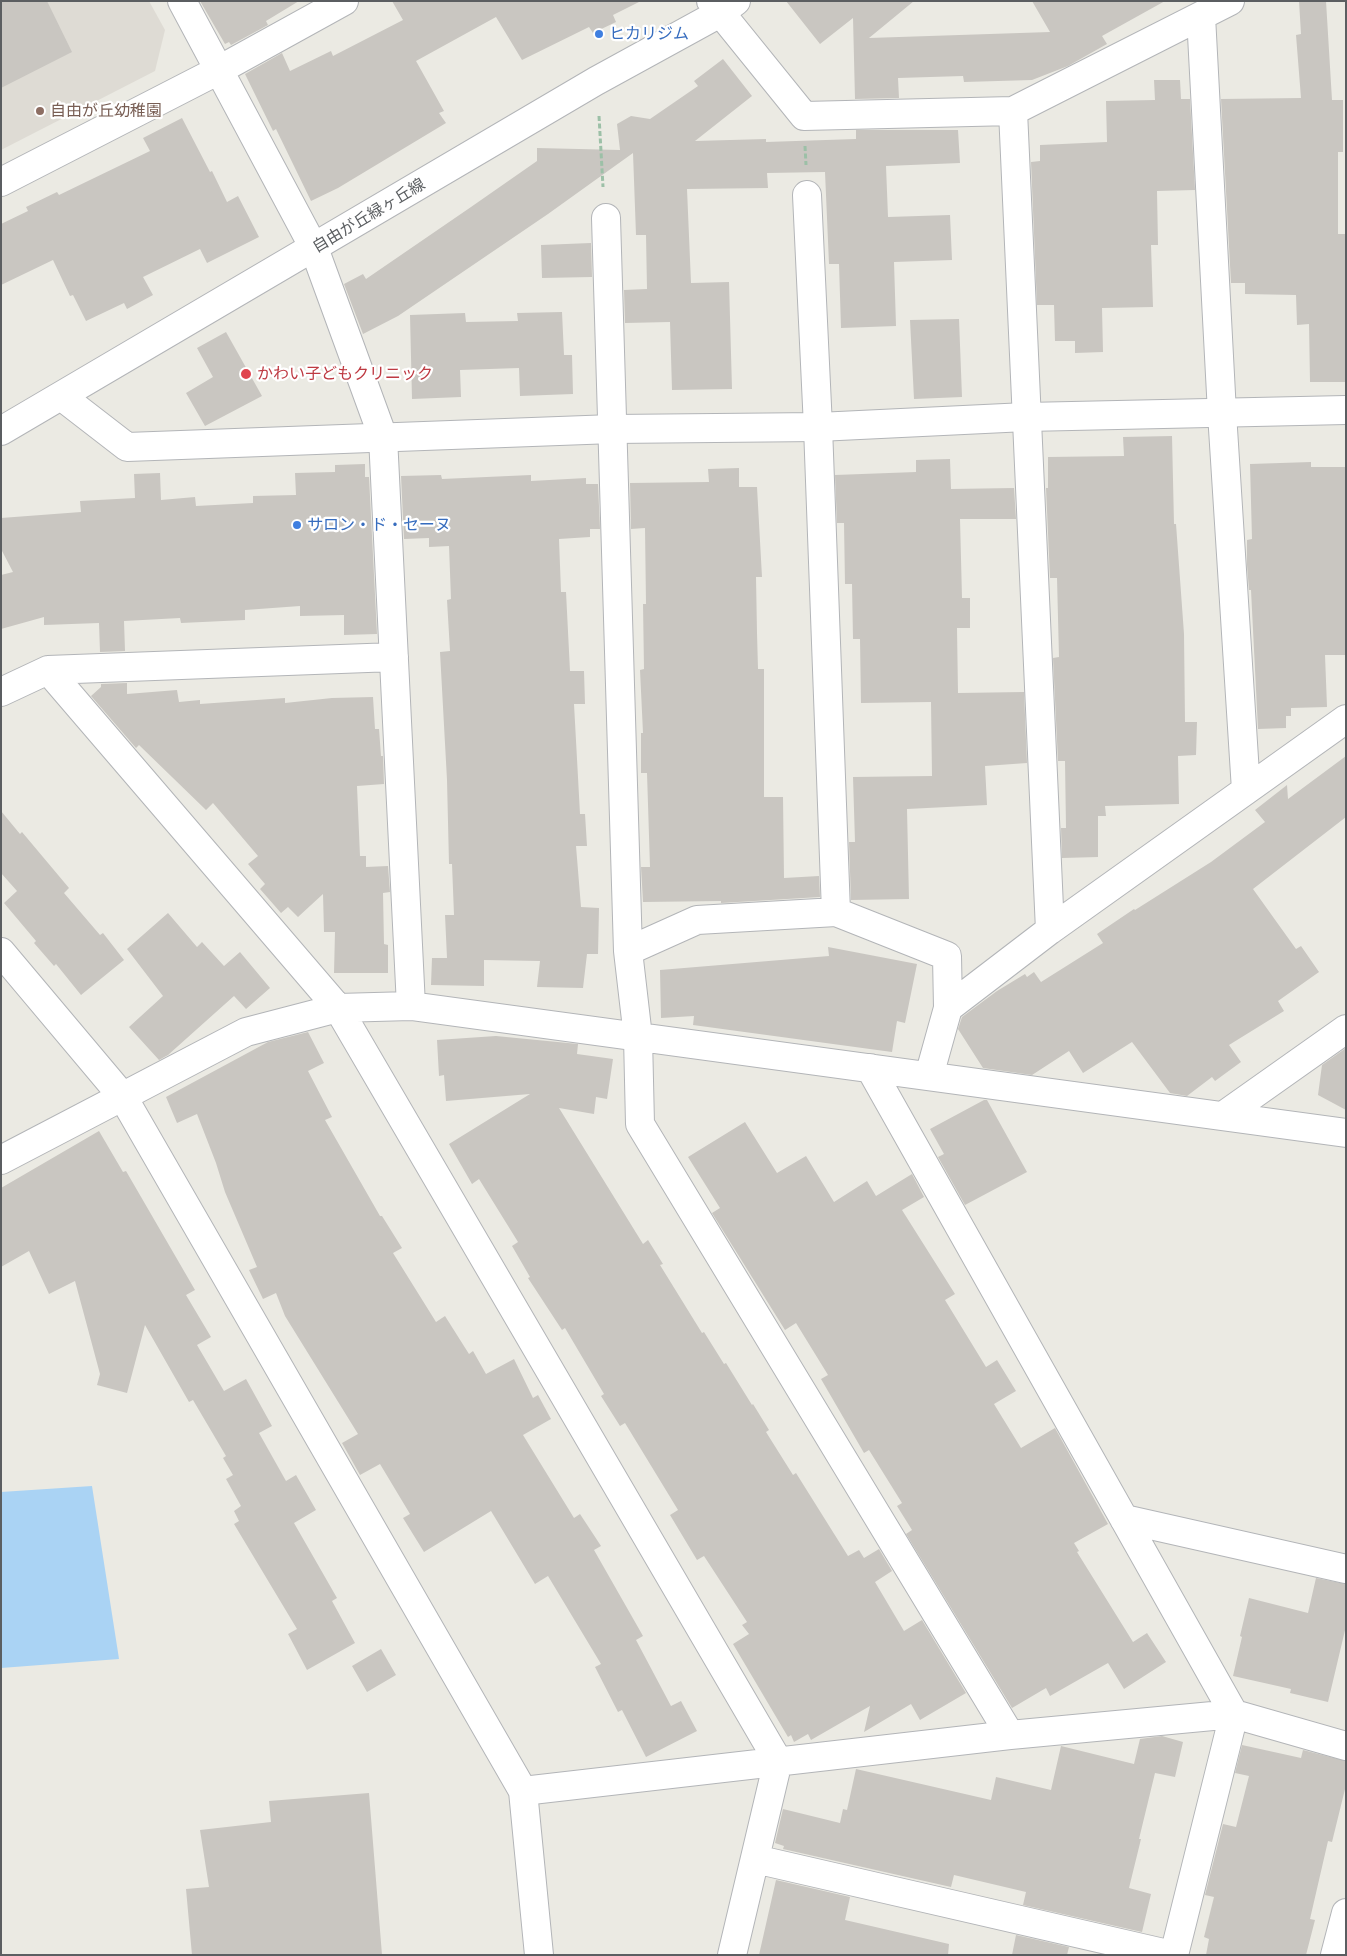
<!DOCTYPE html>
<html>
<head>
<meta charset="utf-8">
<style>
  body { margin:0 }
  #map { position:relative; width:1347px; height:1956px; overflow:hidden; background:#ebeae3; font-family:Montserrat,sans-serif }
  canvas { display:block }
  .frame { position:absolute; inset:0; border:2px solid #5b5e61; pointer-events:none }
</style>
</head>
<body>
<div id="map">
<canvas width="1347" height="1956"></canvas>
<div class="frame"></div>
</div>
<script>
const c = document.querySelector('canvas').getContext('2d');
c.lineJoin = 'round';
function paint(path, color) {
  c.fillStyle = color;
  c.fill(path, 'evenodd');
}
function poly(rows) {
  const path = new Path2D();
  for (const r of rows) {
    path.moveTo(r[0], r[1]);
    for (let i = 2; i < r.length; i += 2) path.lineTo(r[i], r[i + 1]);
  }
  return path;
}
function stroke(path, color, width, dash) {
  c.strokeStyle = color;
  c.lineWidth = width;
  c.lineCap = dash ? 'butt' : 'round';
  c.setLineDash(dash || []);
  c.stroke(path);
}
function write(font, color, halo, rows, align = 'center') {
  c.font = font + ' Montserrat,"Noto Sans JP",sans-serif';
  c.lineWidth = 4.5;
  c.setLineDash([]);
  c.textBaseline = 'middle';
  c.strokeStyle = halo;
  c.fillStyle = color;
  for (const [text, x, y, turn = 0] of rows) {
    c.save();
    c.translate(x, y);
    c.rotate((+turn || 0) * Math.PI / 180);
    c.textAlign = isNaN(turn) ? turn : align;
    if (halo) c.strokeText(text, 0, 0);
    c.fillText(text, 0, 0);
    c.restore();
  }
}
const education = poly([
  [1,1,149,1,165,30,155,71,1,150]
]);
const water = poly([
  [92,1486,119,1659,1,1668,1,1492]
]);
const building = poly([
  [1,1,47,1,72,52,1,88],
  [200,1,299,1,266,21,268,25,231,45,229,42,225,44],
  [392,1,641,1,613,15,616,22,593,33,589,27,522,60,496,17,416,61,444,111,439,113,446,123,338,188,311,201,276,129,273,131,245,74,282,53,290,71,331,51,333,56,403,20],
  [786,1,914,1,869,38,1050,32,1032,1,1165,1,1102,36,1107,44,1068,66,1032,80,964,82,963,76,898,78,899,98,855,99,853,18,820,44],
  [1299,1,1326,1,1332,100,1343,100,1343,152,1338,152,1338,234,1346,234,1346,382,1310,382,1309,324,1297,325,1296,295,1245,294,1245,283,1231,283,1221,99,1301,98,1296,35,1301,34],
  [723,59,752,96,695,141,766,139,766,142,856,139,856,130,958,130,960,163,886,166,888,217,950,215,952,260,894,262,896,326,841,328,839,264,829,264,825,172,767,173,768,188,687,189,691,283,729,282,732,389,672,390,670,322,625,323,624,290,647,289,646,235,636,235,633,153,548,214,398,316,363,334,344,284,363,274,366,279,471,207,537,161,537,148,620,150,617,124,631,116,650,119,698,86,694,81],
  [1154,80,1180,80,1181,99,1190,99,1195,190,1157,191,1158,245,1151,245,1153,307,1102,308,1103,352,1075,353,1075,341,1055,341,1054,305,1037,305,1031,162,1040,161,1040,145,1107,142,1106,101,1155,100],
  [182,118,210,172,212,171,227,202,238,196,259,237,207,263,200,249,143,277,153,295,127,309,124,303,86,321,73,295,70,296,53,260,1,285,1,224,28,211,26,207,57,192,59,195,150,151,143,138],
  [591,243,592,277,542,278,541,245],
  [562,312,564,355,572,355,573,394,520,396,519,368,460,370,461,397,412,399,410,315,465,313,466,322,518,321,517,313],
  [959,319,962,397,914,399,910,320],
  [226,332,262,396,205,426,186,393,213,377,197,348],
  [1172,436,1174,524,1176,524,1184,634,1185,722,1197,722,1196,755,1178,756,1179,804,1105,806,1106,816,1098,816,1098,857,1062,858,1061,828,1066,828,1065,761,1058,761,1053,658,1059,657,1057,578,1050,578,1046,488,1048,488,1048,457,1124,456,1123,437],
  [950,459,951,489,1014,488,1016,519,960,519,962,598,970,598,970,628,957,628,958,693,1024,692,1027,763,985,766,987,805,907,809,909,899,851,900,849,842,855,842,853,777,932,776,931,702,861,703,860,639,853,639,852,584,845,584,844,523,837,523,835,475,916,472,916,460],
  [1311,462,1311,467,1346,467,1346,655,1325,655,1327,707,1291,708,1291,716,1286,716,1286,728,1258,729,1251,590,1249,590,1247,565,1247,540,1252,539,1250,464],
  [365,464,365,477,369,477,377,634,344,635,344,615,300,616,300,606,245,610,245,620,181,623,180,618,124,621,125,651,100,652,99,623,44,625,44,617,1,629,1,575,13,572,1,549,1,518,81,512,80,501,135,498,134,474,160,473,161,500,195,497,196,506,253,503,253,496,296,495,295,473,335,472,335,465],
  [739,468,739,487,757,487,762,577,756,577,757,633,758,669,764,669,764,797,783,797,784,878,819,876,820,897,721,903,721,901,643,902,641,867,650,867,647,773,641,773,641,733,643,733,640,670,644,669,643,604,646,604,645,528,631,529,630,483,709,482,708,469],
  [441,475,442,479,531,475,531,481,586,478,586,484,598,484,600,529,590,529,590,537,559,539,561,592,566,592,570,671,584,671,585,704,574,704,580,814,585,814,587,846,576,846,581,907,599,908,598,954,587,954,583,988,537,987,540,961,484,960,484,986,431,985,432,958,447,958,445,915,454,915,452,864,449,864,447,780,440,652,450,651,447,600,451,599,449,546,429,547,429,538,404,539,401,476],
  [127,683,127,694,177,690,179,702,200,700,200,704,285,698,285,703,332,698,373,697,375,729,379,729,381,756,383,756,384,784,357,786,360,856,366,856,366,867,388,866,390,892,383,893,384,944,388,945,388,973,334,973,335,932,324,932,323,894,298,917,288,907,281,913,260,889,265,884,248,864,258,856,213,803,206,810,139,745,136,748,91,696,101,687,101,684],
  [1346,756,1346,817,1253,889,1296,949,1301,946,1319,972,1278,1001,1284,1011,1229,1045,1241,1062,1215,1081,1212,1077,1187,1096,1170,1093,1132,1042,1083,1073,1069,1051,1032,1075,983,1068,958,1029,962,1017,997,991,1025,974,1027,977,1034,972,1041,982,1103,943,1097,934,1134,909,1135,910,1211,862,1265,822,1255,810,1287,785,1288,799],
  [1,811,20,834,22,832,69,888,64,893,100,935,103,933,124,960,81,995,56,964,54,966,34,943,36,941,4,903,17,891,1,873],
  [168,913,197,947,202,942,224,966,240,952,270,988,246,1009,234,996,168,1055,159,1060,129,1027,163,996,127,949],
  [828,947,917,964,905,1023,897,1021,892,1052,693,1025,694,1016,661,1018,660,970,829,956],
  [308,1032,324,1063,308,1071,332,1117,325,1120,380,1216,382,1216,402,1248,393,1253,436,1322,445,1316,469,1354,473,1351,486,1374,514,1359,533,1398,538,1395,551,1419,523,1435,574,1518,580,1514,601,1546,594,1550,643,1636,636,1640,671,1706,681,1701,697,1731,646,1757,622,1710,618,1712,595,1667,601,1664,548,1576,535,1584,491,1511,424,1552,403,1518,410,1514,380,1464,360,1475,342,1443,358,1434,285,1316,276,1293,263,1299,249,1270,257,1267,225,1192,216,1163,197,1114,177,1123,166,1097,268,1042],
  [496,1036,578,1044,577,1054,613,1059,607,1099,596,1097,594,1114,559,1108,643,1244,648,1240,663,1264,660,1265,702,1333,704,1332,724,1364,726,1363,752,1405,753,1404,769,1430,766,1432,793,1475,796,1473,848,1556,859,1550,864,1558,879,1549,892,1571,875,1582,904,1631,922,1620,966,1693,920,1720,911,1704,864,1732,870,1706,811,1740,808,1734,794,1742,791,1735,788,1737,733,1644,749,1634,742,1625,747,1622,704,1556,697,1560,670,1515,678,1510,625,1423,620,1426,601,1396,604,1394,565,1328,562,1330,528,1278,530,1277,512,1246,518,1242,479,1179,472,1184,449,1144,530,1094,446,1101,444,1075,439,1076,437,1040],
  [1346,1048,1346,1110,1318,1095,1322,1065],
  [984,1100,987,1100,1027,1172,965,1205,938,1157,944,1154,930,1129],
  [745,1122,777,1173,806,1156,834,1202,867,1181,876,1196,912,1174,924,1197,902,1210,955,1294,945,1300,986,1367,997,1360,1016,1391,994,1404,1021,1448,1055,1428,1108,1524,1074,1543,1079,1551,1077,1552,1133,1642,1147,1633,1166,1662,1124,1689,1108,1663,1050,1696,1046,1688,1012,1708,906,1534,912,1530,897,1506,902,1503,869,1450,864,1453,821,1379,828,1375,796,1323,785,1330,712,1213,720,1208,688,1157],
  [99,1131,123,1172,126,1171,195,1290,186,1295,211,1337,197,1345,224,1391,246,1379,272,1426,259,1433,286,1481,296,1475,316,1510,294,1523,337,1598,332,1601,355,1643,307,1670,288,1634,297,1629,234,1524,239,1521,234,1511,241,1506,226,1479,233,1475,223,1458,226,1456,193,1400,189,1402,145,1325,127,1393,97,1385,100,1374,75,1281,49,1294,29,1251,1,1267,1,1188],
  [1316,1578,1346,1584,1346,1626,1328,1702,1290,1693,1291,1689,1233,1676,1242,1637,1240,1636,1249,1598,1308,1613],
  [381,1649,396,1675,367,1692,352,1666],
  [1162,1736,1183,1742,1175,1777,1155,1773,1139,1839,1141,1839,1129,1888,1151,1894,1142,1932,1023,1905,1026,1892,954,1875,951,1887,783,1849,784,1846,775,1843,783,1809,840,1823,843,1809,847,1810,856,1769,991,1800,996,1777,1051,1790,1061,1746,1134,1764,1140,1739],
  [1242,1745,1301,1758,1303,1750,1346,1761,1346,1785,1332,1842,1328,1841,1310,1919,1315,1920,1306,1955,1206,1955,1209,1939,1204,1937,1214,1897,1205,1895,1223,1824,1236,1827,1249,1776,1235,1773],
  [369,1793,382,1955,192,1955,186,1889,209,1887,200,1830,271,1822,269,1801],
  [776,1880,850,1897,845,1920,949,1944,948,1955,759,1955],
  [1016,1935,1069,1947,1067,1955,1012,1955]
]);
const path = poly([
  [599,116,603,187],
  [805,146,806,165]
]);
const minor = poly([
  [711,1,804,116,1013,111],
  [1201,16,1222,413,1246,790],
  [1,182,219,70,344,1],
  [807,195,818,427,836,912],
  [606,218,628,951,638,1037,640,1124,1010,1735],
  [48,670,338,1008,778,1761,732,1955],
  [1,692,48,670,394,657],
  [1050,930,1013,111,1230,1],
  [628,951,697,920,836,912,947,956,948,1008],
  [411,1006,1346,1133],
  [870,1068,1234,1714,1174,1955],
  [929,1076,948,1008,1050,930,1346,719],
  [1223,1116,1346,1029],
  [1,1160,246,1032,338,1008,411,1006,383,437,314,248,182,1],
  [1124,1519,1346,1569],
  [523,1791,1010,1735,1234,1714,1346,1746],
  [755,1859,1172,1955],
  [1335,1955,1346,1913]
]);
const tertiary = poly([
  [61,396,127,447,613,429,818,427,1026,417,1346,410],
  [1,431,596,81,720,13,736,1],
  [1,952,123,1097,523,1791,539,1955]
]);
const markers = [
  [599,34,5,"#3f7fe0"],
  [40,111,5,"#8d6e63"],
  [246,374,6,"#e0444e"],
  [297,525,5,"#3f7fe0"]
];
const shopNames = [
  ["ヒカリジム",609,34],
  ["サロン・ド・セーヌ",307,525]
];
const educationNames = [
  ["自由が丘幼稚園",50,111]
];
const streetNames = [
  ["自由が丘緑ヶ丘線",369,216,-31]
];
const healthNames = [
  ["かわい子どもクリニック",257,374]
];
paint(education, '#dedbd4');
paint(water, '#aad3f4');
paint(building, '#c9c6c1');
stroke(minor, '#b3b5b8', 30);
stroke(tertiary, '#b3b5b8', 30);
stroke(path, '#9cc0a7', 3, [5, 2.5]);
stroke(minor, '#fff', 28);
stroke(tertiary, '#fff', 28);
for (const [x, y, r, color] of markers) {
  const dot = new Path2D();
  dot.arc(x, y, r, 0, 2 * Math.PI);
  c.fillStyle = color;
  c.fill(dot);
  stroke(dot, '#fff', 2);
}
write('16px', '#366cbe', '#fff', shopNames, 'left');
write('16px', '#785e54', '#fff', educationNames, 'left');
write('16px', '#5b5e61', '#fff', streetNames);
write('16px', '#be3a42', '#fff', healthNames, 'left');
</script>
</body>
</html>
